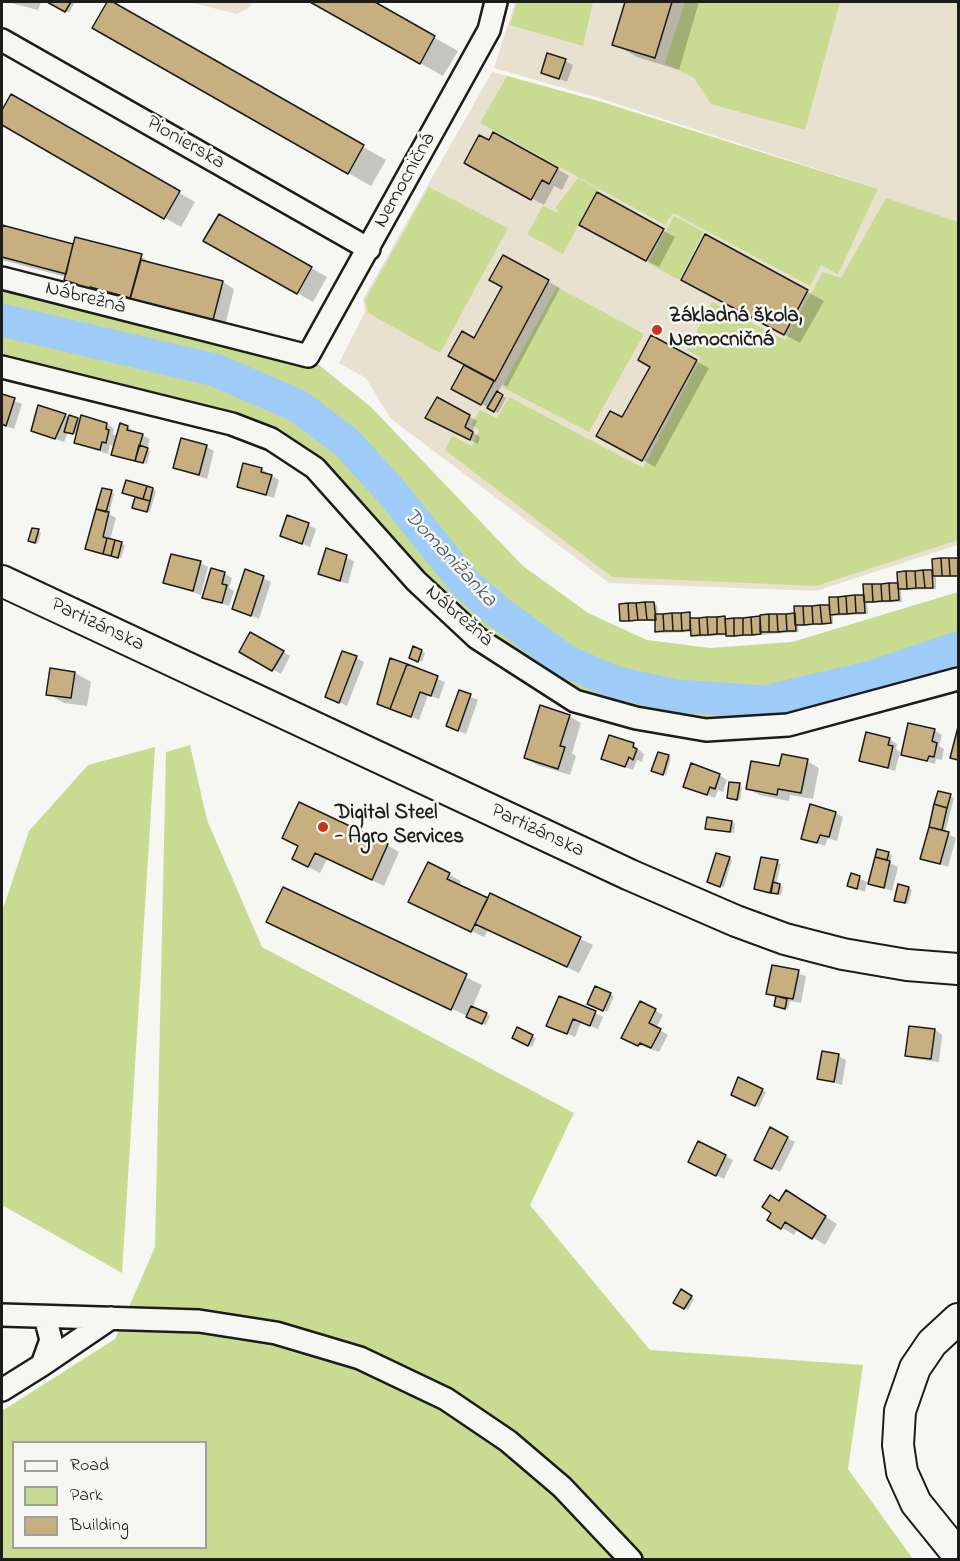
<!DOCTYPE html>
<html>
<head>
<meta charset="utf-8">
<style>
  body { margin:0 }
  #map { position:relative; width:960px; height:1561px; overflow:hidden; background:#f6f6f2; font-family:"Indie Flower",sans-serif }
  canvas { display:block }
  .frame { position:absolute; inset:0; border:3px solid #1c1c1c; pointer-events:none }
  .legend { position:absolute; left:12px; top:1441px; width:195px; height:108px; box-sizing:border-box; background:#f6f6f2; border:2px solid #9f9f9c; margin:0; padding:8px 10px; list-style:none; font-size:18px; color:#1c1c1c }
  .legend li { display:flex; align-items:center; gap:12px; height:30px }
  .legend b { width:30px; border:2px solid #9f9f9c }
</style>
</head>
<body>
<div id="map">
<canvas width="960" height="1561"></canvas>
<div class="frame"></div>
<ul class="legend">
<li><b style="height:8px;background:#f6f6f2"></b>Road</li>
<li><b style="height:16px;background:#c9db90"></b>Park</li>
<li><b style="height:16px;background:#c8af7f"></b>Building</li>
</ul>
</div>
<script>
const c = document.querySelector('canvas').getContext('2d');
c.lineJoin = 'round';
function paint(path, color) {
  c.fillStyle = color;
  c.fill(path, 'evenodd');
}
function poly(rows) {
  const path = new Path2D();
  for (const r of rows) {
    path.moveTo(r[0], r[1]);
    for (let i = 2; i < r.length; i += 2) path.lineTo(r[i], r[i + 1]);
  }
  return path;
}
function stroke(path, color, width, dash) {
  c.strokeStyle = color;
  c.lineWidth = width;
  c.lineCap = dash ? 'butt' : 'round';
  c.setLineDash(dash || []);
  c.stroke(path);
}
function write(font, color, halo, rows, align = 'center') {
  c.font = font + ' "Indie Flower",sans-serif';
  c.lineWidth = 5;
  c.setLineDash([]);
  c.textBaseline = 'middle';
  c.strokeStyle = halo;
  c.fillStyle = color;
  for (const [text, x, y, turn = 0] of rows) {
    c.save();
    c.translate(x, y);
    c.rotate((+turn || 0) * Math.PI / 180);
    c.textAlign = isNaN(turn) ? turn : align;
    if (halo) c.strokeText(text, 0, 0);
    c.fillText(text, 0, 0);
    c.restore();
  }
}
const built = poly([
  [189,2,252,2,250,7,237,14],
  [515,2,958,2,958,545,816,591,609,583,390,418,366,378,339,363,365,312,363,299,492,72,602,102,665,225,673,213,809,285,821,265,838,273,878,189,602,99,494,68]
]);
const green = poly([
  [517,2,593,2,583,46,510,25],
  [685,2,840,2,805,130,711,104,694,78,665,63],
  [507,76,602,102,878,189,838,274,821,265,810,286,673,213,665,225,480,123],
  [578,178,598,189,563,254,527,234,543,206,558,213,556,207],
  [429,187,508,228,440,353,368,313,365,300],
  [886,198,958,222,958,540,816,586,612,577,445,450,452,436,472,446,479,430,471,425,480,410,497,418,509,397,643,468,701,358,687,350,712,302,785,340,823,272,841,278],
  [674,216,704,232,679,280,648,263],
  [2,278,308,356,371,407,523,566,588,613,647,640,710,648,792,642,958,592,958,679,788,725,706,730,575,701,477,638,271,439,2,367],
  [557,287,644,334,589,432,502,387],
  [190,745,207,820,262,947,574,1113,530,1205,650,1350,863,1365,848,1469,913,1559,2,1560,2,1411,115,1339,155,1247,166,752],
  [14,1442,206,1442,206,1548,14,1548],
  [155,747,122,1273,2,1205,2,912,29,831,88,765]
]);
const shadow = poly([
  [7,2,41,2,38,10],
  [49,2,75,2,69,13],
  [108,2,386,160,371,186,94,27],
  [313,2,372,2,458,51,443,76],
  [627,2,699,2,679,70,637,57,614,44],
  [565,61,573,65,567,82,543,72],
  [11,96,195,202,181,227,2,124,2,113],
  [557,169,569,176,562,190,554,186,544,205,478,170],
  [597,194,675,237,659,267,593,232],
  [220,216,327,277,313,302,205,240],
  [2,226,74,245,141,256,153,264,223,282,234,289,224,330,78,287,66,280,66,277,2,260],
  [706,237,824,301,800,343,699,288],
  [504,257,560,288,507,387,503,384,497,393,506,398,498,413,453,388,503,287],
  [652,337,709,368,655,467,598,435,623,419,651,366],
  [2,396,22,404,14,429,2,425],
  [437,399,477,421,472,432,480,437,478,444,435,422],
  [39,407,81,421,107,424,114,429,113,434,118,437,127,427,150,439,147,449,150,451,147,464,121,458,113,454,115,447,110,445,108,454,83,446,75,442,77,435,68,432,64,442,40,434,33,430],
  [207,447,214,451,207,479,174,468],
  [261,469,279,480,274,498,238,487],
  [153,489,156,491,150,512,134,507,136,497],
  [111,492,114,494,109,514,116,518,110,540,125,545,121,558,95,553,87,549],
  [308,525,316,529,310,547,282,535],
  [38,531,41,533,38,544,33,542],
  [327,550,354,561,348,584,320,574],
  [958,559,958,577,936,577,936,589,901,590,902,602,867,603,868,614,833,616,833,624,798,626,799,632,731,637,727,635,695,637,692,632,660,633,657,631,657,621,622,620,654,603,657,605,658,615,689,614,693,619,725,617,729,620,796,615,796,607,831,607,900,584,899,573,934,572,933,560],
  [200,563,208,567,201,595,165,583],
  [224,573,232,578,229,588,234,591,229,606,204,597],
  [263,578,271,582,259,619,234,608],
  [251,634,290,656,281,674,241,652],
  [414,648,425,653,422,662,411,657],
  [356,658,364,662,347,706,334,700],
  [391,660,445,682,439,699,428,695,419,720,379,704],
  [75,673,91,682,87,706,64,703,48,694],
  [460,692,478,700,466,734,447,726],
  [569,716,581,723,572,753,576,756,570,775,537,765,525,758],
  [934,730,942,735,939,746,944,749,942,760,936,759,935,764,903,754],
  [889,739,897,744,896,749,900,752,895,771,861,760],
  [633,745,644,754,642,762,637,760,633,770,602,758],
  [668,756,671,758,666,775,657,773],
  [807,761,819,768,813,799,790,795,789,801,759,795,747,788,781,768],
  [719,775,727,780,723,792,718,790,715,798,685,786],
  [739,785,742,787,740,800,728,797],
  [939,793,954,798,945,833,956,838,948,867,922,858],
  [835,813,843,817,837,841,828,838,825,846,803,838],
  [732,822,735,824,734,833,706,828],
  [387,845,399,852,384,886,327,859,320,873,306,866,300,846],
  [878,851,892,855,890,863,898,867,892,891,867,882,865,892,849,886,852,875,869,883],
  [729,858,732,860,724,887,712,884],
  [763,859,781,864,776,884,783,887,781,895,756,889],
  [429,864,461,881,459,886,488,900,491,895,593,945,579,973,488,930,484,937,422,908],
  [899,885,912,890,908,904,899,902],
  [283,890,482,985,472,1008,490,1016,486,1025,268,922],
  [773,966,806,976,801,1003,790,1001,788,1009,779,1007,777,998,768,993],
  [610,994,614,996,607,1012,592,1005],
  [655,1010,663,1015,656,1028,668,1035,659,1052,631,1042],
  [595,1013,603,1017,598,1029,581,1022,575,1037,548,1025],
  [518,1029,536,1038,532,1047,514,1038],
  [935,1030,942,1035,939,1062,915,1059,907,1055],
  [838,1056,846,1060,842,1085,819,1078],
  [739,1079,766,1092,759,1107,736,1096],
  [771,1129,795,1142,780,1172,756,1159],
  [725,1156,733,1160,724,1179,698,1166],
  [798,1199,837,1224,825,1245,798,1228,794,1235,782,1228,779,1202],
  [681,1291,694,1299,688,1310,675,1302]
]);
const river = poly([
  [2,320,215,370,298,406,347,443,390,490,465,583,497,611,566,661,614,682,677,696,764,702,875,676,958,648]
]);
const building = poly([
  [47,2,71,2,65,12,47,2],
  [107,2,113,2,364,145,348,174,92,28,107,2],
  [310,2,375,2,435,36,420,64,310,2],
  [625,2,672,2,655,58,612,45,625,2],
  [547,53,566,59,559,79,541,73,547,53],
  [11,94,180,191,164,219,2,125,2,110,11,94],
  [493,132,558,168,549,184,542,180,531,200,464,163,479,135,489,140,493,132],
  [597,192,664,229,646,261,579,225,597,192],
  [219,214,312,267,297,294,203,241,219,214],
  [2,225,73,244,66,274,2,257,2,225],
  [705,234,808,290,784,335,681,280,705,234],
  [75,237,142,254,130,298,90,287,88,292,76,289,77,284,64,280,75,237],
  [503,255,549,280,495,381,448,356,462,331,474,338,502,287,489,280,503,255],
  [141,260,223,281,212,324,129,303,141,260],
  [651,335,697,360,642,461,596,436,610,411,622,417,650,367,638,360,651,335],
  [464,365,494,381,481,405,451,389,464,365],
  [497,391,503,395,494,412,487,408,497,391],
  [2,394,15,398,6,426,2,424,2,394],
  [437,397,470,415,465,427,473,432,470,440,425,418,437,397],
  [38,405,66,414,55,439,31,431,38,405],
  [69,415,78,418,73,434,64,432,69,415],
  [81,415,107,423,106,429,109,430,106,443,102,442,100,450,74,443,81,415],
  [120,423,128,426,127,430,143,434,135,461,111,455,120,423],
  [181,438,207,445,199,475,173,468,181,438],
  [139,445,148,448,143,463,135,461,139,445],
  [243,463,262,468,261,472,272,475,266,495,237,487,243,463],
  [126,480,147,486,143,499,122,493,126,480],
  [147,486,153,488,150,501,143,499,147,486],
  [102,488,112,490,106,512,96,509,102,488],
  [135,497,150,501,147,512,132,508,135,497],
  [96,509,109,512,103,537,107,538,103,554,85,549,96,509],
  [287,515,309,523,302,544,280,536,287,515],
  [32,528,39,529,35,543,28,541,32,528],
  [107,538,115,540,111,556,103,554,107,538],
  [115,540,122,542,118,558,111,556,115,540],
  [326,548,347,555,340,581,318,574,326,548],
  [171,554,201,561,193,591,163,583,171,554],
  [941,558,949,558,950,576,942,576,941,558],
  [941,558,942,576,933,576,932,559,941,558],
  [949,558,958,558,958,576,950,576,949,558],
  [211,568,225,572,222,584,227,585,222,603,202,598,211,568],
  [245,569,264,576,251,616,232,609,245,569],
  [923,570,925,588,916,588,915,571,923,570],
  [923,570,932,570,933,588,925,588,923,570],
  [906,571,915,571,916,588,907,589,906,571],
  [906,571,907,589,898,589,897,572,906,571],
  [889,583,890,601,882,601,881,584,889,583],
  [889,583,898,583,899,600,890,601,889,583],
  [863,584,872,584,873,602,864,602,863,584],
  [872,584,881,584,882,601,873,602,872,584],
  [855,595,856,613,847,614,846,596,855,595],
  [855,595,864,595,865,613,856,613,855,595],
  [846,596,847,614,839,614,838,597,846,596],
  [829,597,838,597,839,614,830,615,829,597],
  [645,602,647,620,638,620,636,603,645,602],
  [645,602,654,602,656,620,647,620,645,602],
  [628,603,629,621,620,621,619,604,628,603],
  [628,603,636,603,638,620,629,621,628,603],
  [820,605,822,624,813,624,812,606,820,605],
  [820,605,829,605,831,623,822,624,820,605],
  [794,606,803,606,804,625,795,625,794,606],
  [803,606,812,606,813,624,804,625,803,606],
  [690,612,690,630,682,631,681,613,690,612],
  [672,613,673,631,664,631,663,614,672,613],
  [672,613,681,613,682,631,673,631,672,613],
  [795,613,796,631,787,631,786,614,795,613],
  [655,614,663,614,664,631,655,632,655,614],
  [769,614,777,614,778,632,769,632,769,614],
  [769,614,769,632,760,632,760,615,769,614],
  [777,614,786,614,787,631,778,632,777,614],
  [725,616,726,634,717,634,717,617,725,616],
  [760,616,761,634,752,635,751,617,760,616],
  [707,617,708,635,700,635,699,618,707,617],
  [707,617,717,617,717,634,708,635,707,617],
  [751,617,752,635,743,635,743,618,751,617],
  [690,618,699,618,700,635,691,636,690,618],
  [734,618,743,618,743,635,734,636,734,618],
  [734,618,734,636,726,636,725,619,734,618],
  [250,632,284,651,272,671,239,652,250,632],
  [413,646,422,650,418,662,409,658,413,646],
  [342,651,357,656,339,703,325,697,342,651],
  [390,658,407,664,390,709,377,704,390,658],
  [407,664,438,676,431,696,420,692,411,717,390,709,407,664],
  [50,668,75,672,71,698,46,695,50,668],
  [459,690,471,694,458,731,446,726,459,690],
  [540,705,570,715,560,746,565,747,558,769,524,758,540,705],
  [908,723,935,729,932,741,937,743,934,757,929,756,927,761,901,755,908,723],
  [958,727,958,760,950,758,958,727],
  [866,732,890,738,888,745,893,746,888,768,859,761,866,732],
  [609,735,634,743,633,747,637,749,633,760,629,757,625,767,601,759,609,735],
  [658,752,669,755,663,775,651,771,658,752],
  [782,754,808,759,801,793,778,789,777,795,746,789,751,761,779,766,782,754],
  [691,763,720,774,715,789,710,787,707,795,683,787,691,763],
  [729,782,740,783,737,800,727,798,729,782],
  [938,791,951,794,947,808,934,804,938,791],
  [299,802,388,844,372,880,315,853,308,867,292,859,298,846,282,838,299,802],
  [810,804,836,812,829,837,820,835,817,843,801,839,810,804],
  [934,804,947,808,942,830,929,827,934,804],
  [707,817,732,821,730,832,705,829,707,817],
  [929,827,949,832,940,864,920,859,929,827],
  [877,849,889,852,887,860,875,857,877,849],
  [716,853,730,857,720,887,707,882,716,853],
  [761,857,778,860,770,893,754,889,761,857],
  [875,857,890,861,884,888,868,884,875,857],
  [428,862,450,873,447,879,488,898,471,932,408,902,428,862],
  [851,873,860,876,857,889,847,886,851,873],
  [773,882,780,884,778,894,771,893,773,882],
  [898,884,909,887,905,903,894,901,898,884],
  [283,887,467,974,451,1010,266,922,283,887],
  [490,893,581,937,567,967,475,924,490,893],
  [772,965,799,970,793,999,766,994,772,965],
  [595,986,611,993,603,1011,587,1004,595,986],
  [559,996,596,1011,590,1026,573,1019,567,1034,546,1026,559,996],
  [776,996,787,999,785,1009,774,1006,776,996],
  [640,1001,656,1009,649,1023,661,1029,651,1048,640,1043,638,1046,621,1038,640,1001],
  [471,1006,487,1013,482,1024,466,1017,471,1006],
  [909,1026,935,1029,931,1059,905,1056,909,1026],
  [517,1027,533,1035,528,1046,512,1038,517,1027],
  [822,1051,839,1054,834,1082,817,1079,822,1051],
  [738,1077,763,1089,755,1106,731,1095,738,1077],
  [770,1127,788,1137,772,1169,754,1160,770,1127],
  [698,1141,726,1155,716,1176,688,1162,698,1141],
  [786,1190,826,1216,812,1239,785,1222,781,1229,767,1220,771,1213,762,1207,770,1195,779,1201,786,1190],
  [681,1289,692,1296,684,1309,673,1303,681,1289]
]);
const street = poly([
  [2,40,369,249],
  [2,278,308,356,489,30,496,2],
  [2,367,232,424,271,439,315,468,416,581,477,638,575,701,636,718,706,730,788,725,958,679],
  [2,1315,199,1321,276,1333,360,1358,446,1399,508,1441,562,1487,631,1560],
  [42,1365,111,1318],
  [2,1390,42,1365,51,1340,45,1317]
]);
const secondary = poly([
  [2,581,630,875,736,921,785,939,843,954,907,965,958,969],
  [958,1319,932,1343,915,1368,900,1411,898,1445,902,1472,916,1503,958,1555]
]);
const markers = [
  [657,330,6,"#c8321e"],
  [323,827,6,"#c8321e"]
];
const streetNames = [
  ["Pionierska",185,144,30],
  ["Nemocničná",406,181,-61],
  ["Nábrežná",85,299,14],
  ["Nábrežná",458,617,41],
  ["Partizánska",97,626,25],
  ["Partizánska",537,832,25]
];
const poiNames = [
  ["Základná škola,",669,318],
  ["Nemocničná",669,342],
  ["Digital Steel",335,815],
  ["- Agro Services",335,839]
];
const waterNames = [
  ["Domanižanka",449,559,47]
];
paint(built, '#e8e1d0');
paint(green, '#c9db90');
paint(shadow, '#0003');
stroke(river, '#9ecbf8', 33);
paint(building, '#c8af7f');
stroke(building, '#1c1c1c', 1.5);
stroke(street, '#1c1c1c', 26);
stroke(secondary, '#1c1c1c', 34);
stroke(street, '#f6f6f2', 21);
stroke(secondary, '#f6f6f2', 30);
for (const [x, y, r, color] of markers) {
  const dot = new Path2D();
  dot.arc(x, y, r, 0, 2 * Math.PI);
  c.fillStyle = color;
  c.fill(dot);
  stroke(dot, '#f6f6f2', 2);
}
write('21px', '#1c1c1c', '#f6f6f2', streetNames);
write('bold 21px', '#1c1c1c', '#f6f6f2', poiNames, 'left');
write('italic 22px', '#4a5969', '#f6f6f2', waterNames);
</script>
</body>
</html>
